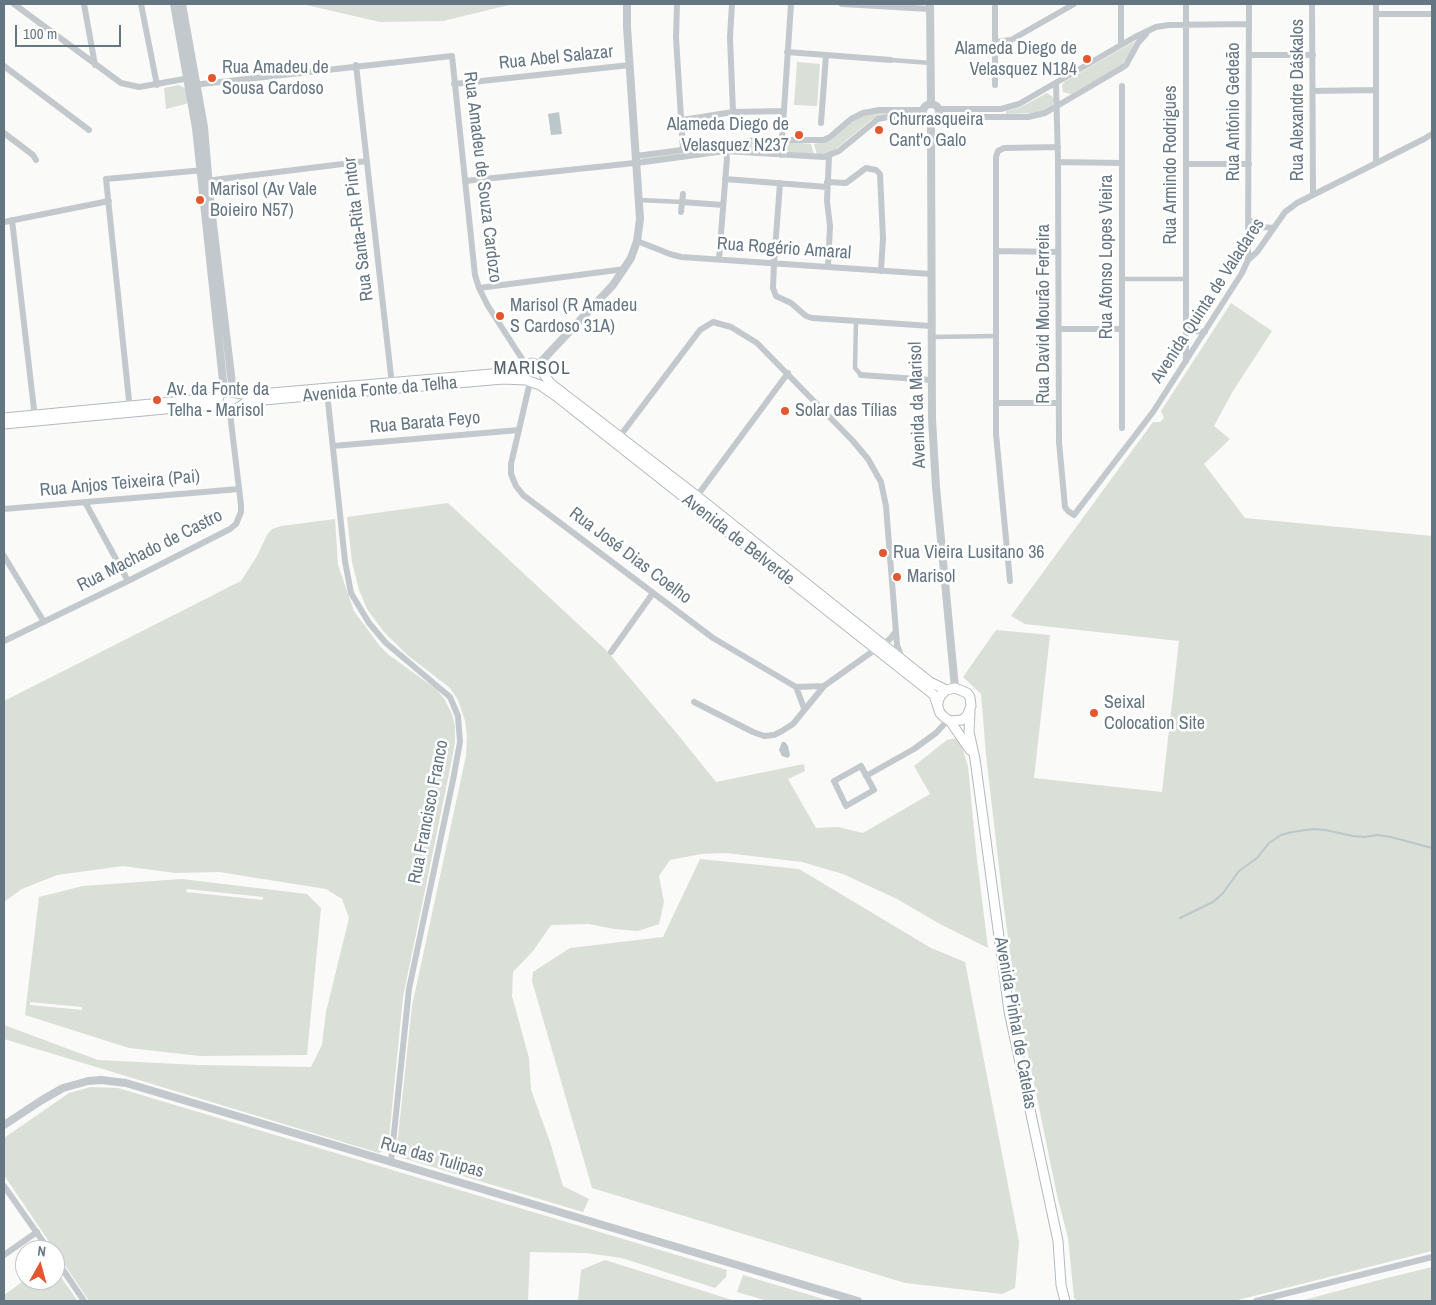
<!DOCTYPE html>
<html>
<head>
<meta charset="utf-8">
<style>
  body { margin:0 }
  #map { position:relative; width:1436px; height:1305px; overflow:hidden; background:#fafaf8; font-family:"Archivo Narrow",sans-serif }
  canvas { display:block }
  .frame { position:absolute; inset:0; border:5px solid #657683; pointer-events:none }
  .north { position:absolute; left:15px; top:1240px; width:50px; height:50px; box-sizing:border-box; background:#fff; border:1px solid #c1c8cd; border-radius:50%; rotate:7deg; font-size:14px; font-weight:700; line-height:20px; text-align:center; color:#657683 }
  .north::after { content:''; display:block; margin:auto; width:18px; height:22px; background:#e4572e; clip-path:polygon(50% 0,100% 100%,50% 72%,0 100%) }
  .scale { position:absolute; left:15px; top:25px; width:106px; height:22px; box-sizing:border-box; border:2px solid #657683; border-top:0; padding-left:6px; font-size:15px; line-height:18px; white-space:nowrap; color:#657683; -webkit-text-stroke:4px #fff; paint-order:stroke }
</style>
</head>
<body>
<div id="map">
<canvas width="1436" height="1305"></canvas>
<div class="frame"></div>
<div class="north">N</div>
<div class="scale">100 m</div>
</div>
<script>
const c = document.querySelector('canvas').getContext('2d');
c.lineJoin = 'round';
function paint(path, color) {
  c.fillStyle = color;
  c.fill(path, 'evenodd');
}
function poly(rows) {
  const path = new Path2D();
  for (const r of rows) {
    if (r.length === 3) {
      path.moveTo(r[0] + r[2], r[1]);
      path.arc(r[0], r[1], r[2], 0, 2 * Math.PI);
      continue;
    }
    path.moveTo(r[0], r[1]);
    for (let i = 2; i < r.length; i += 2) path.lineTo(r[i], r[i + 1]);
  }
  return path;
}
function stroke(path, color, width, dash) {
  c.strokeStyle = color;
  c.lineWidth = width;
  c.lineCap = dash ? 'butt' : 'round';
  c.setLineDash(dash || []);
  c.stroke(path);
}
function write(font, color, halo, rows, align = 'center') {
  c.font = font + ' "Archivo Narrow",sans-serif';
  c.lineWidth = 5;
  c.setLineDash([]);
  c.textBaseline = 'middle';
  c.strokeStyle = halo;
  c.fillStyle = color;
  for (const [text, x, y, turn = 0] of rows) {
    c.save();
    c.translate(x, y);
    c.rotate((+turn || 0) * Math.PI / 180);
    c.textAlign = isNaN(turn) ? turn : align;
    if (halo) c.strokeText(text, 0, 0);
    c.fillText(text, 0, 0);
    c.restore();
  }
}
const green = poly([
  [302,4,513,4,443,21,380,22],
  [1135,41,1127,57,1121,66,1071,94,1063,92,1062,86,1064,82],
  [797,62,820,64,817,106,794,105],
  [179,85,185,88,189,103,166,109,164,88],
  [1047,93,1053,97,1054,100,1053,105,1048,109,1034,113,1006,114,1006,111,1019,108],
  [912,112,911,113,887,114,879,116,871,120,836,149,827,154,817,155,814,144,831,140,854,120,869,113],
  [789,142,811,144,814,154,789,152,785,147],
  [754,143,773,143,778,145,778,148,777,151,773,152,726,148,643,160,642,158],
  [1231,303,1272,331,1233,391,1214,426,1230,439,1204,464,1245,518,1432,536,1432,1251,1234,1301,1077,1301,1074,1298,1068,1238,1057,1195,1016,996,1002,893,986,755,981,694,963,677,996,630,1050,635,1034,778,1162,792,1179,641,1025,624,1011,616,1153,422,1160,422,1164,418,1161,411],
  [448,503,607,651,679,736,716,782,804,764,805,771,788,779,816,828,838,827,863,833,930,794,914,766,947,740,957,738,962,747,968,766,976,851,988,948,940,924,897,899,843,874,802,862,726,853,701,854,670,860,659,876,664,902,659,924,638,931,614,929,589,924,551,925,533,951,513,972,512,996,529,1058,531,1090,550,1142,563,1186,589,1199,583,1212,396,1156,412,1006,466,756,467,735,465,721,458,700,450,688,406,654,384,632,367,609,359,590,352,562,347,517],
  [335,519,338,565,354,611,379,645,389,655,436,689,445,700,452,714,455,726,455,742,451,764,403,997,388,1148,379,1153,4,1039,4,1025,98,1060,198,1065,311,1067,322,1045,326,1012,349,918,342,899,326,889,219,872,175,873,123,866,57,875,22,889,4,902,4,701,241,581,257,556,267,535,272,529,281,526],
  [700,859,799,869,931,948,965,962,1019,1242,1015,1288,1002,1294,905,1283,592,1188,532,981,533,972,570,948,663,937],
  [182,879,307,894,321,908,307,1055,200,1056,129,1048,25,1015,39,897,83,886],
  [187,889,263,897,263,900,186,892],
  [30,1002,82,1007,82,1010,30,1005],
  [91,1087,118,1088,727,1270,726,1277,715,1288,622,1258,586,1253,530,1252,528,1301,89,1301,4,1175,4,1138,69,1093],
  [605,1260,729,1299,736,1301,578,1301,581,1270],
  [1432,1267,1432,1301,1300,1301,1383,1279],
  [55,1269,78,1301,4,1301,4,1295,25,1280,55,1280],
  [743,1275,830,1301,768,1301,737,1292]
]);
const water = poly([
  [559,112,562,134,551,135,548,114],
  [782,742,785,742,788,746,790,755,788,758,782,756,779,750]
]);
const stream = poly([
  [1180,918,1213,902,1223,893,1239,871,1257,858,1269,843,1281,835,1292,832,1314,829,1325,830,1353,836,1364,837,1378,835,1391,837,1432,848]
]);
const pedestrian = poly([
  [891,60,931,63],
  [639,200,682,202],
  [1122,279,1186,279],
  [856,321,855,368,861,375],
  [931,337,996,336]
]);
const minor = poly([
  [14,4,121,83,139,87,190,78],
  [84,4,95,65],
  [141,4,157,85],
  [677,4,676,38,683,149],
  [732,4,730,37,733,112],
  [842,4,930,9],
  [1121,4,1121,45],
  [1312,4,1313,195],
  [1376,4,1376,163],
  [1376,14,1432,14],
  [995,42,1011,40,1074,4],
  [787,52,891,60],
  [1249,55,1313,55],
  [356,65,392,385],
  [4,66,89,130],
  [1056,83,1058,162,1059,442,1065,507,1068,511,1074,515,1153,412,1242,273,1248,260,1257,252,1285,212,1297,203,1424,139,1432,134],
  [454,84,630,65],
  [193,85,452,56,475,275,479,288,488,306,526,365],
  [995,85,995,4],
  [1122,86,1122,428],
  [1313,91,1376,90],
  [939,109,1001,109,1019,104,1135,37,1156,27,1169,25,1249,24],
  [937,117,1028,117,1045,113,1120,69,1126,65,1138,43,1146,34],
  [682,120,733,112,784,111],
  [821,123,826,55],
  [4,133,33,155,36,160],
  [781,155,791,4],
  [636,156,757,140,824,140,830,137,851,119,863,113,879,110,923,110],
  [1058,162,1121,163],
  [1186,164,1249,164],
  [725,179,827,187],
  [205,181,367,161],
  [465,181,644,162,725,151,824,157,839,151,878,119,888,117,926,118],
  [827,182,846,183,866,168,876,170,880,174,883,238,881,271],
  [780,183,774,263,773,288,776,296,791,303,806,316,812,318,931,326],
  [682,202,723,205],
  [681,212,683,194],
  [12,220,35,418],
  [1249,220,1262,227,1273,228],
  [4,222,109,201],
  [637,241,670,254,681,257,931,274],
  [996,251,1058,252],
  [719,259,727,158,725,151],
  [1248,260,1249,4],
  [828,267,830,226,827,201,829,156],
  [479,288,625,269],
  [1186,327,1196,331,1205,332],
  [1059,329,1122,329],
  [1186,361,1186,4],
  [861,375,931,380],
  [530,382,511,464,511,474,516,486,523,495,713,638,796,687,824,686],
  [327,392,345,561,351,593,369,623,386,643,450,697,458,716,460,742,453,780,409,989,391,1162],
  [996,403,1059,403],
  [130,410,106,179,204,170],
  [617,440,700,330,713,322,731,327,757,343,853,441,868,459,881,482,886,506,897,645,902,658],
  [333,446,519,430],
  [697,496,788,373],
  [85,502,128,581],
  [4,509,239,489],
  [4,556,44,622],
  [1010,581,996,434,996,157,998,151,1004,148,1058,147],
  [4,641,128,581,230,529,236,524,241,512,241,505,230,413],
  [611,652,653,593],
  [796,687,804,708],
  [694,702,753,732,764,736,774,735,782,731,793,724,824,686,890,639,896,631],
  [861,766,874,790,846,806,834,781,861,766],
  [866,776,914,749,936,733,948,720],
  [4,1186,49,1250],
  [4,1255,37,1232],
  [55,1258,84,1301],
  [1256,1301,1432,1257]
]);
const tertiary = poly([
  [174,4,196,128,223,381,220,394],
  [182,4,204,127,210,199,233,392],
  [930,4,931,103],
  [931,112,8],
  [931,120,932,419,936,487,955,688],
  [538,365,613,285,631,258,637,241,640,219,627,27,627,4],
  [4,1125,42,1100,63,1088,88,1081,101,1080,126,1083,858,1301]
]);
const secondary = poly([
  [526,380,523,374,525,366,532,363,538,365,550,383,697,496,930,682,946,690],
  [219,408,218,399,220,394,226,391,248,395,503,373,519,370,524,368],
  [4,418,204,399,219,396],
  [4,424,208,405,215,405,222,411,230,413,245,403,252,401,503,379,526,380,540,385,556,396,934,695,940,713,944,717,950,721,962,720,967,716,971,706,970,697,967,693,955,688,946,690,940,696,938,703],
  [970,711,969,732,975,759,1009,1011,1058,1241,1061,1285,1065,1301],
  [950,721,970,750]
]);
const markers = [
  [1087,59,5,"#e4572e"],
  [212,78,5,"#e4572e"],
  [879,130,5,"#e4572e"],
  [799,135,5,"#e4572e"],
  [200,200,5,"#e4572e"],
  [500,316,5,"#e4572e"],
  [157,400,5,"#e4572e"],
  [785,411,5,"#e4572e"],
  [883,553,5,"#e4572e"],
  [897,577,5,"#e4572e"],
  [1094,713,5,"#e4572e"]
];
const poiNames = [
  ["Alameda Diego de",1077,49,"right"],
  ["Velasquez N184",1077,70,"right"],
  ["Rua Amadeu de",222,68],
  ["Sousa Cardoso",222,89],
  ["Churrasqueira",889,120],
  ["Cant'o Galo",889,141],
  ["Alameda Diego de",789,125,"right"],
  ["Velasquez N237",789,146,"right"],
  ["Marisol (Av Vale",210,190],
  ["Boieiro N57)",210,211],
  ["Marisol (R Amadeu",510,306],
  ["S Cardoso 31A)",510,327],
  ["Av. da Fonte da",167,390],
  ["Telha - Marisol",167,411],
  ["Solar das Tílias",795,411],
  ["Rua Vieira Lusitano 36",893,553],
  ["Marisol",907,577],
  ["Seixal",1104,703],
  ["Colocation Site",1104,724]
];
const streetNames = [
  ["Rua Abel Salazar",556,58,-6],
  ["Rua Alexandre Dáskalos",1298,100,-90],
  ["Rua António Gedeão",1234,112,-90],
  ["Rua Armindo Rodrigues",1171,165,-90],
  ["Rua Amadeu de Souza Cardozo",482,177,83],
  ["Rua Santa-Rita Pintor",359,229,-97],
  ["Rua Rogério Amaral",784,249,4],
  ["Rua Afonso Lopes Vieira",1107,257,-90],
  ["Avenida Quinta de Valadares",1208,301,-57],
  ["Rua David Mourão Ferreira",1044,314,-90],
  ["Avenida Fonte da Telha",380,390,-5],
  ["Avenida da Marisol",918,405,-92],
  ["Rua Barata Feyo",425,423,-5],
  ["Rua Anjos Teixeira (Pai)",120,484,-5],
  ["Avenida de Belverde",738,540,38],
  ["Rua Machado de Castro",150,551,-27],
  ["Rua José Dias Coelho",630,556,37],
  ["Rua Francisco Franco",429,812,-79],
  ["Avenida Pinhal de Catelas",1015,1023,80],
  ["Rua das Tulipas",432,1158,16]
];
const neighbourhoodNames = [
  ["MARISOL",532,369]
];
paint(green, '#dadfd7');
paint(water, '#bbc7cb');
stroke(stream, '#bbc7cb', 2);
stroke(secondary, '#b3babf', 11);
stroke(pedestrian, '#c3c8cc', 4.5);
stroke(minor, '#c3c8cc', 6);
stroke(tertiary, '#c3c8cc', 8);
stroke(secondary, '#fff', 9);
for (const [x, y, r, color] of markers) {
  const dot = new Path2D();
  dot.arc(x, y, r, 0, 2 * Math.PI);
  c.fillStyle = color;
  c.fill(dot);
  stroke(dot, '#fff', 2);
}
write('18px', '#657683', '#fff', poiNames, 'left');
write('18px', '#657683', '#fff', streetNames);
c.letterSpacing = '1px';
write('19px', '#57646e', '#fff', neighbourhoodNames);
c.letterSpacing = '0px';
</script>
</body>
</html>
